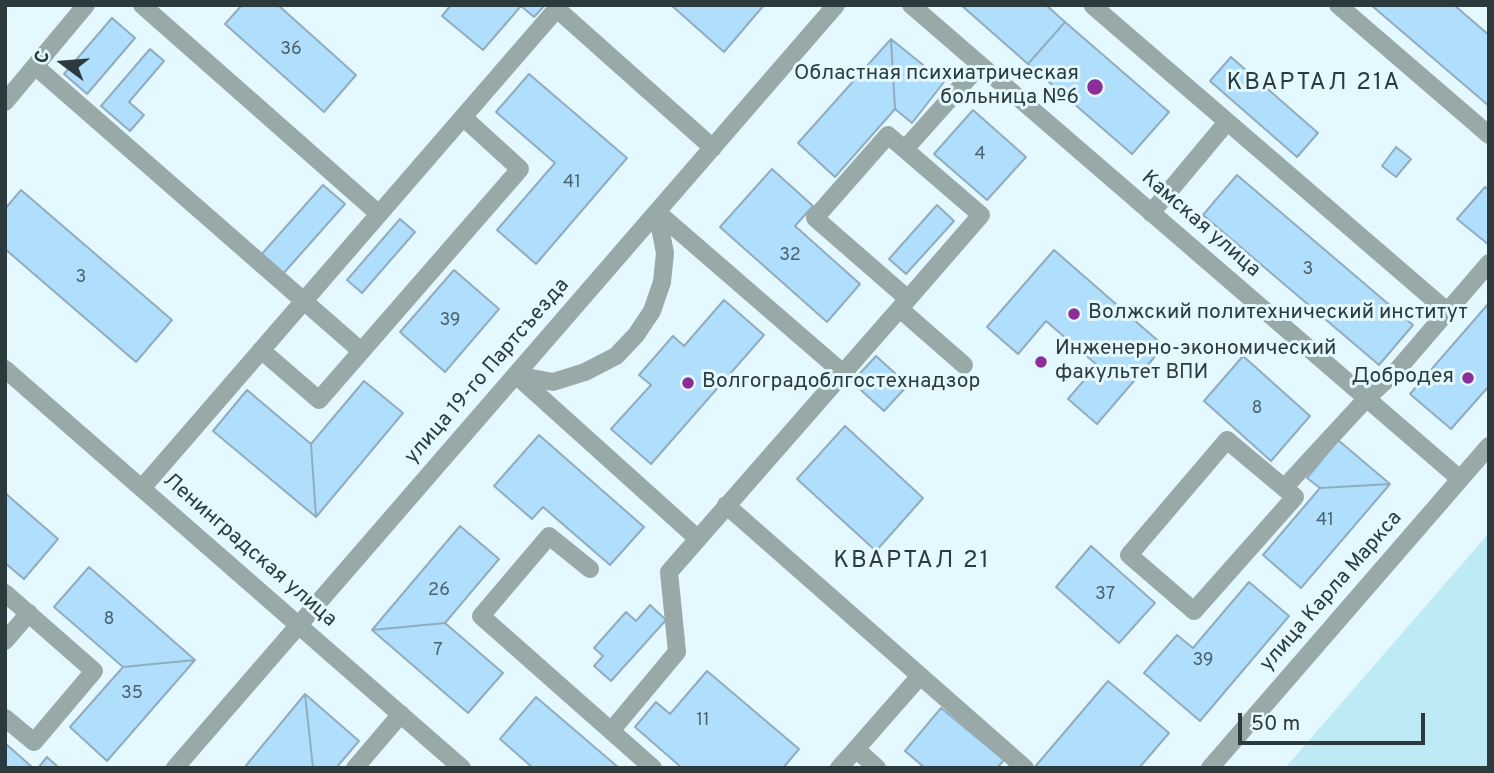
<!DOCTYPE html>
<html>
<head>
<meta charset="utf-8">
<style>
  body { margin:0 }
  #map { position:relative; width:1494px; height:773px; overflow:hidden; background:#e4f9ff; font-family:Overpass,sans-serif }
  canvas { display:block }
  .frame { position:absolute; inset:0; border:7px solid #2b3a3d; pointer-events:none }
  .north { position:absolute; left:28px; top:28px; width:70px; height:70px; -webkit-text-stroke:5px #e4f9ff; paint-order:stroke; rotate:286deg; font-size:19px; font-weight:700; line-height:28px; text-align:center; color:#2b3a3d }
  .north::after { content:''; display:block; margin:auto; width:24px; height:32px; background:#2b3a3d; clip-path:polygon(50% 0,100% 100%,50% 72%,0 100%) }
  .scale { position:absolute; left:1238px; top:713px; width:187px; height:32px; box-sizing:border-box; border:4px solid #2b3a3d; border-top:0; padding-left:9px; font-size:21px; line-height:24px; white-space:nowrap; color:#2b3a3d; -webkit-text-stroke:5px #e4f9ff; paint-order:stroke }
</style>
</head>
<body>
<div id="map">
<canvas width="1494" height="773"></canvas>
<div class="frame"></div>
<div class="north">С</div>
<div class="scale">50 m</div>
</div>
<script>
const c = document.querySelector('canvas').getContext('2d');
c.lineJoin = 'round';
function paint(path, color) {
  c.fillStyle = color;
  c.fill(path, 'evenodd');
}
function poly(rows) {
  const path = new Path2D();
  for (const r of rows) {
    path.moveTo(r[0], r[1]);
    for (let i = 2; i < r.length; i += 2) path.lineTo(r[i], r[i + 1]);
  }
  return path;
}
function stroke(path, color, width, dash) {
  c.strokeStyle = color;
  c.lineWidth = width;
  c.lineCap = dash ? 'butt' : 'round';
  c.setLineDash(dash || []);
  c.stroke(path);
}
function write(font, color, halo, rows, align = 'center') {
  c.font = font + ' Overpass,sans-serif';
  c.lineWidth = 6;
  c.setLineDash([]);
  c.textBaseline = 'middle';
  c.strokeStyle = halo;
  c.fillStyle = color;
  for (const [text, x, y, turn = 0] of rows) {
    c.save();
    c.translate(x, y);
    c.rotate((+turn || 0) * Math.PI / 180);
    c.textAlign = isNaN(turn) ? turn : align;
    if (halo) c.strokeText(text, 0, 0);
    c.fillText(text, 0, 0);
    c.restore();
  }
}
const green = poly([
  [1489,533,1489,768,1285,768]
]);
const building = poly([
  [242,5,278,5,356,75,324,112,225,24,242,5],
  [451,5,545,5,534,17,521,6,483,50,442,16,451,5],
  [671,5,764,5,724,52,671,5],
  [961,5,1046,5,1065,22,1028,64,961,5],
  [1371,5,1454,5,1489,35,1489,106,1371,5],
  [112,18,135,38,87,94,64,74,112,18],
  [1065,22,1169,112,1132,154,1028,64,1065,22],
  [891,39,895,109,835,177,798,143,891,39],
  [891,39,944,82,912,123,895,109,891,39],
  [150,49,164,61,129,102,144,115,130,131,101,106,150,49],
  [1231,57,1318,133,1297,157,1210,81,1231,57],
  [529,74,627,158,536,264,497,230,555,163,496,112,529,74],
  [973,110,1026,157,987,200,934,154,973,110],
  [1396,147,1411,159,1396,177,1382,166,1396,147],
  [772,169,813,206,795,226,860,284,827,322,720,227,772,169],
  [1237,175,1413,325,1379,365,1203,215,1237,175],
  [323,185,345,204,282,275,260,256,323,185],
  [1485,187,1489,190,1489,245,1457,219,1485,187],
  [21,190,172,320,136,362,5,249,5,209,21,190],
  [937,205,954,221,906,274,889,259,937,205],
  [400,219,415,232,362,293,347,280,400,219],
  [1054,250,1164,346,1097,424,1068,399,1097,365,1046,321,1018,354,987,327,1054,250],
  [454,270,499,309,445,372,400,332,454,270],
  [724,300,764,335,651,464,611,429,651,385,639,375,673,336,684,346,724,300],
  [1489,303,1489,386,1451,429,1410,394,1489,303],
  [876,356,908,385,884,411,852,382,876,356],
  [1243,356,1310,416,1271,461,1204,401,1243,356],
  [364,381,403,413,316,517,311,444,364,381],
  [247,390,311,444,316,517,213,431,247,390],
  [845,426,923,498,876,551,797,479,845,426],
  [539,435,644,527,610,565,543,507,532,519,494,486,539,435],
  [1338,440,1390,484,1320,488,1307,478,1338,440],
  [1390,484,1301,588,1263,555,1320,488,1390,484],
  [5,493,58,539,24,579,5,563,5,493],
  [460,526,499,559,445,623,372,630,460,526],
  [1091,546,1155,603,1119,643,1056,587,1091,546],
  [89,567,195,660,123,667,84,633,54,607,89,567],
  [1249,582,1289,616,1200,721,1144,673,1177,635,1193,648,1249,582],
  [650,605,666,620,611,681,594,666,603,656,594,648,626,612,636,621,650,605],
  [445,623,503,673,468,713,372,630,445,623],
  [195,660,107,761,70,727,123,667,195,660],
  [707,671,799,749,783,768,682,768,635,727,656,702,670,714,707,671],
  [1108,681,1169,733,1139,768,1034,768,1108,681],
  [305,694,313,768,244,768,305,694],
  [305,694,359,741,336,768,313,768,305,694],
  [536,697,619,768,533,768,500,739,536,697],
  [941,708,1004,760,997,768,925,768,905,751,941,708],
  [5,743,33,768,5,768,5,743],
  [47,757,59,768,38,768,47,757]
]);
const minor = poly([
  [142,5,379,214],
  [911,5,1460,479],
  [1338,5,1489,135],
  [1093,6,1447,311],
  [557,9,713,148],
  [35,66,361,351],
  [5,102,86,5],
  [888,135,981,215,908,299,815,218,888,135],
  [905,149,980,65],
  [657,212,843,373],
  [1151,213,1227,122],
  [900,309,964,365],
  [261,350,319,400,520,169,463,117],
  [5,369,462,768],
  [516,375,553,382,585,372,616,356,636,335,652,311,662,282,665,253,657,212],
  [516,375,697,538],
  [1227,440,1295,497,1194,611,1129,555,1227,440],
  [142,488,560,5],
  [1284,488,1366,399,1398,369,1489,263],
  [726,505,1025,768],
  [590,569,549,536,481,616,653,768],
  [5,593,94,671,34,742,5,718],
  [5,641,29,613],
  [611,731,677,652,669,572,908,299],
  [856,749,920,676],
  [175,768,836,5],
  [355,768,401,714],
  [839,768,856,749,877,768],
  [1210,768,1489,446]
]);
const markers = [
  [1095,87,9,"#8b2e99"],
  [1074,314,7,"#8b2e99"],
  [1041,362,7,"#8b2e99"],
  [1468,378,7,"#8b2e99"],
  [688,383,7,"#8b2e99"]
];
const numberNames = [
  ["36",291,50],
  ["4",980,155],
  ["41",572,183],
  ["32",790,256],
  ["3",1308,270],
  ["3",81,278],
  ["39",450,321],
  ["8",1257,409],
  ["41",1325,521],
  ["26",439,591],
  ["37",1105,595],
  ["8",109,620],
  ["7",438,651],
  ["39",1203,661],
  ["35",132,694],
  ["11",703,721]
];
const poiNames = [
  ["Областная психиатрическая",1079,75,"right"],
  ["больница №6",1079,99,"right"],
  ["Волжский политехнический институт",1088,314],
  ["Инженерно-экономический",1055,350],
  ["факультет ВПИ",1055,374],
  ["Добродея",1454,378,"right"],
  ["Волгоградоблгостехнадзор",702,383]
];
const streetNames = [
  ["Камская улица",1200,225,41],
  ["улица 19-го Партсъезда",488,372,-49],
  ["Ленинградская улица",249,551,41],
  ["улица Карла Маркса",1332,592,-49]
];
const quarterNames = [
  ["КВАРТАЛ 21А",1314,84],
  ["КВАРТАЛ 21",912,562]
];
paint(green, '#bdeaf5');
paint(building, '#b0dffd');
stroke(building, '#91acbe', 2);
stroke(minor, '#99a9a8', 18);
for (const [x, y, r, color] of markers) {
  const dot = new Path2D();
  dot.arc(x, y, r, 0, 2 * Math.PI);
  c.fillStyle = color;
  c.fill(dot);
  stroke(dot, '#e4f9ff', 2.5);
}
write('18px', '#4c636d', null, numberNames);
write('21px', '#2b3a3d', '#e4f9ff', poiNames, 'left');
write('21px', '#2b3a3d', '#e4f9ff', streetNames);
c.letterSpacing = '2px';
write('24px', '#2b3a3d', '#e4f9ff', quarterNames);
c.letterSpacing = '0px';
</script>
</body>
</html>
